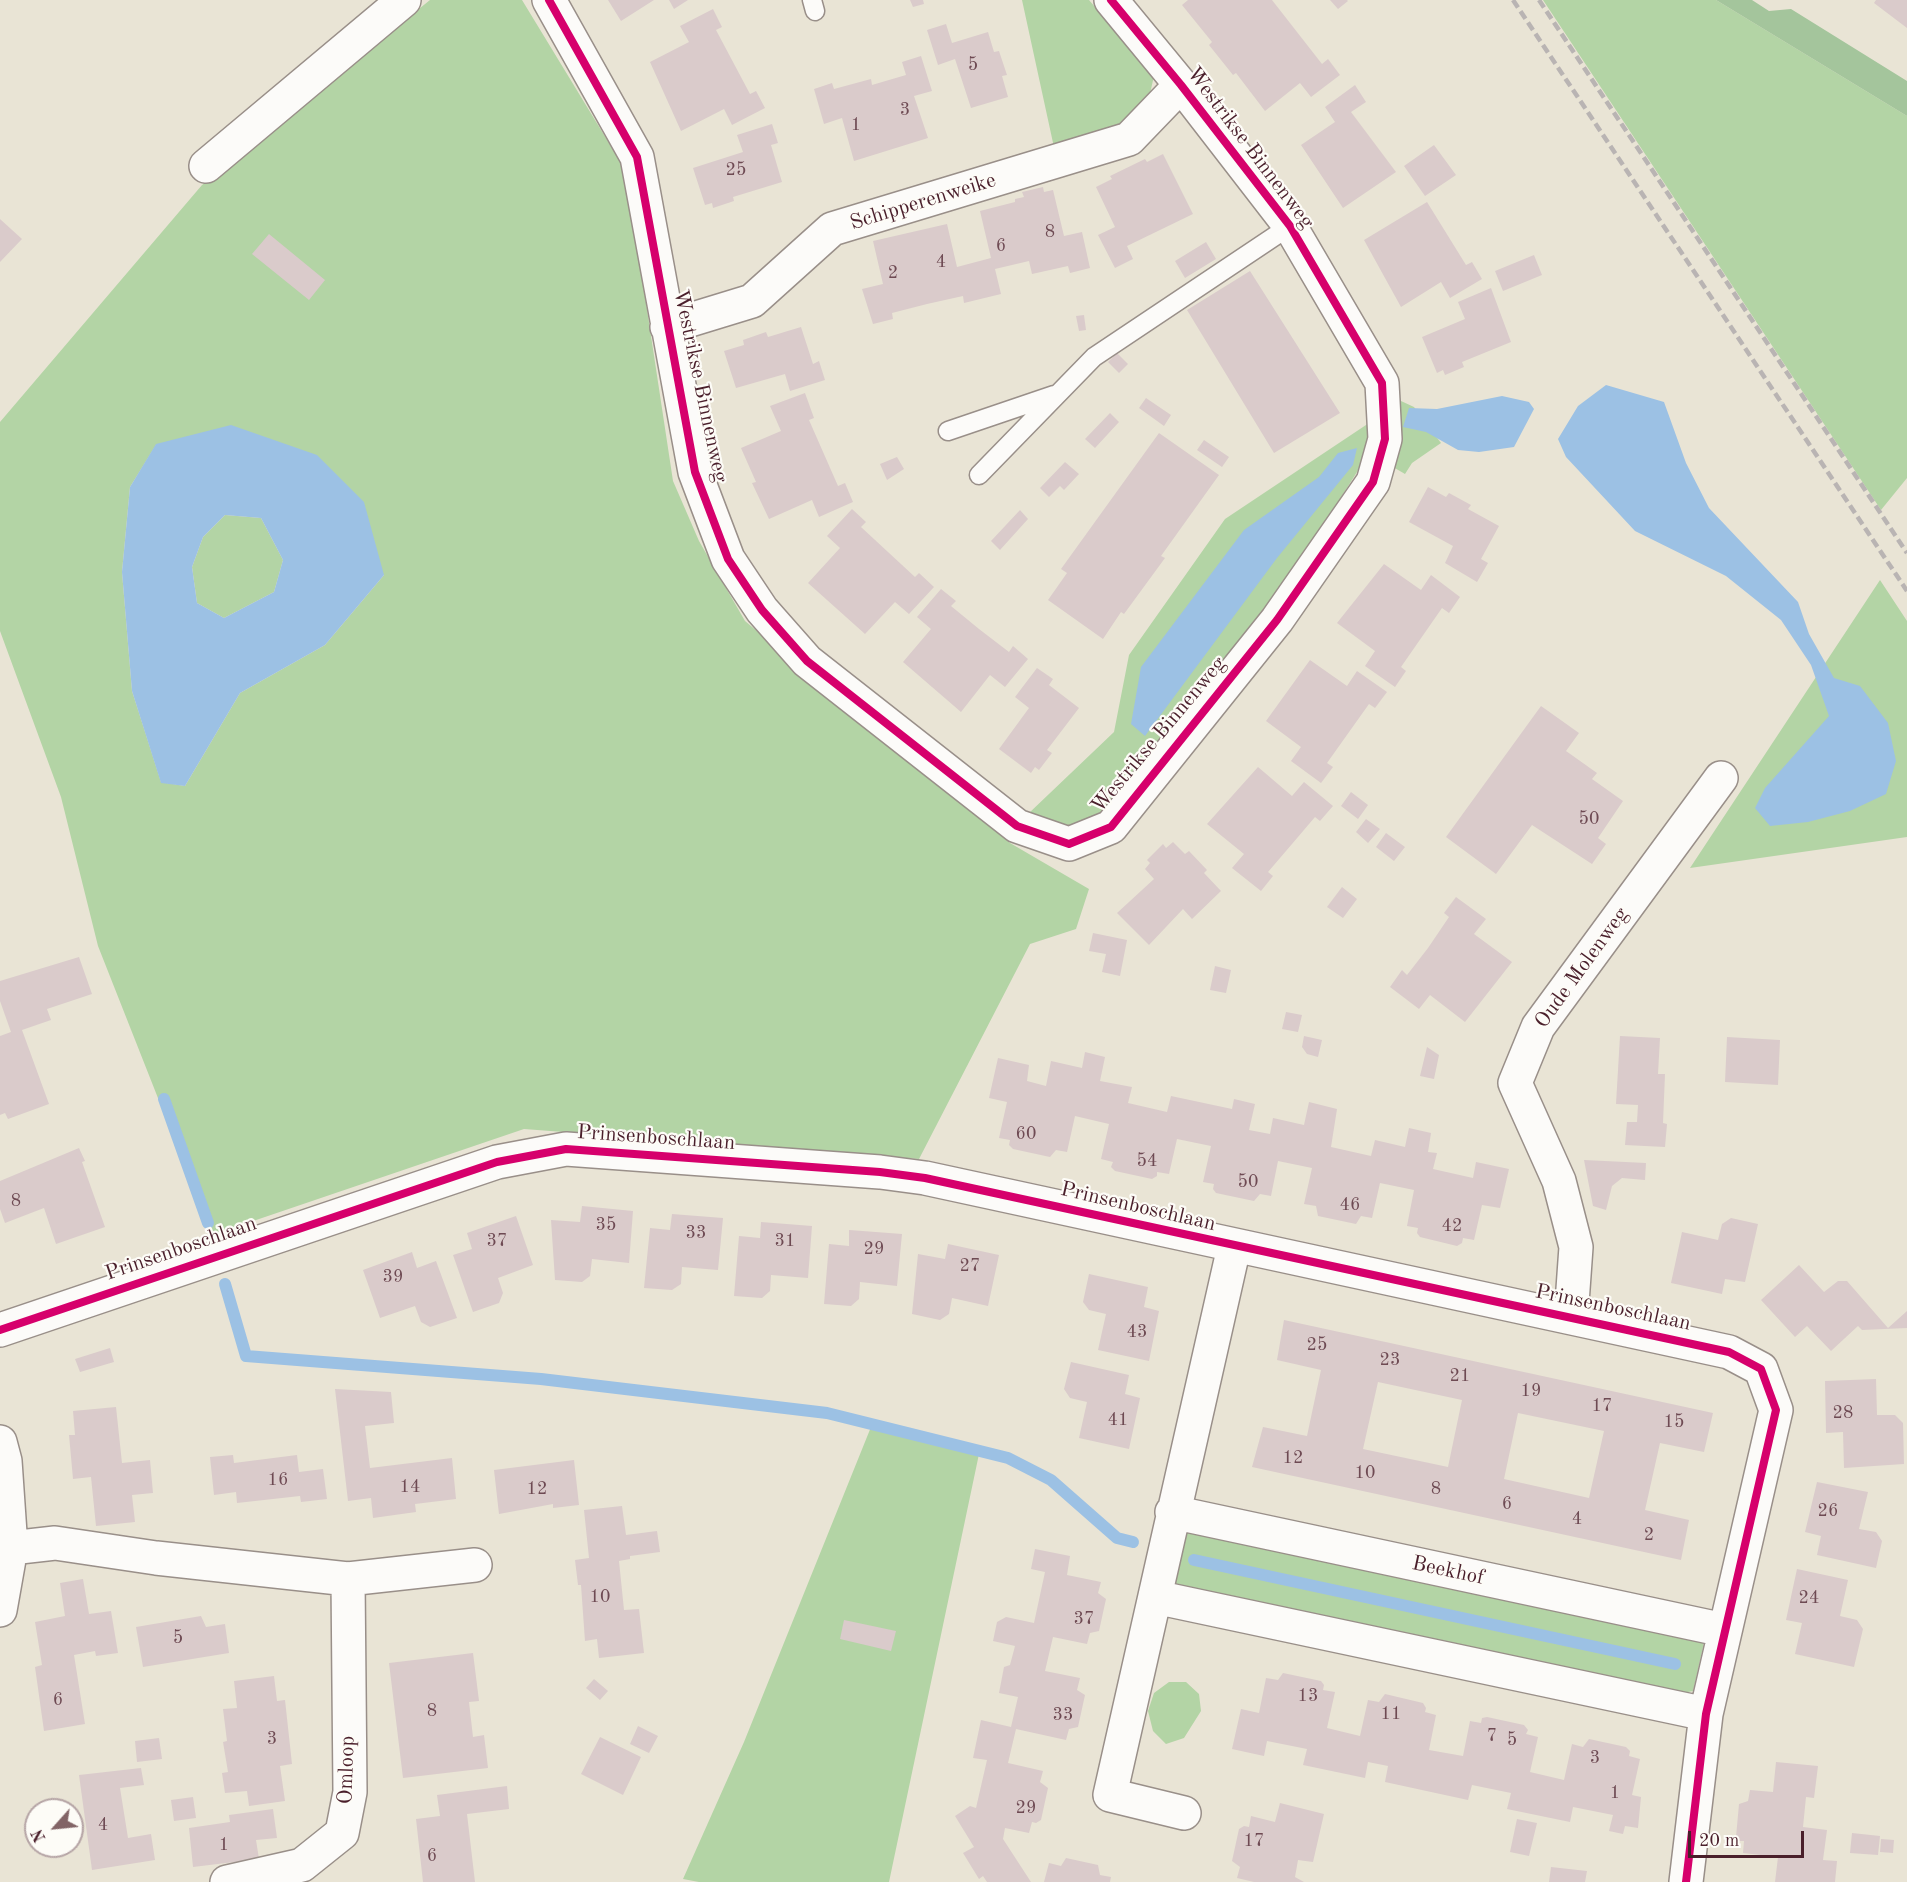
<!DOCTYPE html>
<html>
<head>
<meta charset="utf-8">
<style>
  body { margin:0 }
  #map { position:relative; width:1907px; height:1882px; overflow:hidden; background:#e9e4d5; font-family:"Old Standard TT",serif }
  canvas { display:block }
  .north { position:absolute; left:24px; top:1798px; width:60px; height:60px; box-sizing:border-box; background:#fdfcf7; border:2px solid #b5a4a5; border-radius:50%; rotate:243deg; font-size:16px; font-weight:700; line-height:24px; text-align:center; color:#4a1f2b }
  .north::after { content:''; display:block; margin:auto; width:21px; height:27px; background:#826466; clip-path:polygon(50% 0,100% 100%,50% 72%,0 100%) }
  .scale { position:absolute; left:1688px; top:1831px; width:116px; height:27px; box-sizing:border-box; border:3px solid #4a1f2b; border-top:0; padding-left:8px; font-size:18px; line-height:21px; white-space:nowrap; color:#4a1f2b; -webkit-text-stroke:4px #fdfcf7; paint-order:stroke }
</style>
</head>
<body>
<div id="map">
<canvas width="1907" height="1882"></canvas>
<div class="north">N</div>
<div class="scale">20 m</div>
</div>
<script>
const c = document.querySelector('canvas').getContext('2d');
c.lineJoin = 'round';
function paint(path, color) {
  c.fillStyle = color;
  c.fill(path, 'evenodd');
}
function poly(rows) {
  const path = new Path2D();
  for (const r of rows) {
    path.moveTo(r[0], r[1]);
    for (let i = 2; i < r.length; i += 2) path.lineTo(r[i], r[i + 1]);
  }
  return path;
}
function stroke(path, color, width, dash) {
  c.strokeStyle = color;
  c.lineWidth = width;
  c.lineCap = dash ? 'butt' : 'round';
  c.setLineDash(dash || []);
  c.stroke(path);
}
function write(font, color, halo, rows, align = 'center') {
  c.font = font + ' "Old Standard TT",serif';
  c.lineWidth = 4.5;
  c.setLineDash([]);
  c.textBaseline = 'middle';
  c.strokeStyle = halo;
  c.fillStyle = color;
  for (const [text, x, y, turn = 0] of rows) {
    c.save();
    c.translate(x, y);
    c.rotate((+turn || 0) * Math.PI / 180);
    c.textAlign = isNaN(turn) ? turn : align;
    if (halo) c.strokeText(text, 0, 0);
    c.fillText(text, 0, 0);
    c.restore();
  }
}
const green = poly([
  [430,0,522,0,626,171,673,481,699,541,745,621,1010,843,1089,889,1076,929,1030,944,919,1159,524,1129,212,1235,98,946,61,797,0,631,0,422,202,185],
  [156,445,384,575,325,645,240,693,185,786,161,782,132,691,122,572,130,487],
  [1022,0,1089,0,1154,76,1146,111,1123,132,1055,152],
  [1543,0,1716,0,1907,116,1907,478,1881,510],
  [1401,401,1414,407,1441,443,1412,463,1405,474,1393,467,1395,431],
  [1372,421,1369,444,1357,472,1302,559,1249,632,1109,809,1071,828,1028,814,1114,732,1129,655,1225,519],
  [225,515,261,518,283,560,274,592,224,618,197,603,192,567,203,537],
  [1880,580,1907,621,1907,837,1690,868],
  [871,1427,979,1454,889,1882,699,1882,683,1879,744,1742],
  [1183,1529,1705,1638,1693,1691,1674,1695,1170,1592],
  [1169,1682,1186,1682,1199,1694,1201,1711,1184,1738,1166,1744,1153,1731,1148,1711,1154,1693]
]);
const forest = poly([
  [1716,0,1752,0,1769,11,1791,9,1907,81,1907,116]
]);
const water = poly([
  [1606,385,1664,402,1686,463,1709,508,1798,602,1809,634,1834,678,1860,686,1888,723,1896,761,1886,794,1850,811,1808,822,1770,826,1755,808,1765,788,1829,716,1811,665,1781,620,1726,576,1635,531,1566,457,1558,439,1578,406],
  [1502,396,1529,402,1534,409,1514,447,1479,452,1458,450,1426,432,1403,427,1409,408,1437,409],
  [231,425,317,455,364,502,384,575,325,645,240,693,185,786,161,783,132,691,122,572,130,487,156,444],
  [225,515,261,518,283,560,274,592,224,618,197,603,192,567,203,537],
  [1357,448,1353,465,1277,558,1145,736,1131,724,1141,667,1244,530,1319,477,1338,453]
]);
const stream = poly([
  [164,1099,208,1223],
  [225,1284,246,1356,541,1379,827,1413,1008,1458,1051,1480,1117,1538,1133,1542],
  [1194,1560,1675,1664]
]);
const building = poly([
  [608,0,654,0,621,21],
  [669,0,688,0,674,9],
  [910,0,923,0,924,4,913,7],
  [1188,0,1272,0,1322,64,1328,59,1340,75,1311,97,1300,83,1265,111,1236,73,1233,75,1209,45,1212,42,1182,5],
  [1330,0,1347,0,1348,1,1338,9],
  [1876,0,1907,0,1907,28,1874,3],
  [713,9,722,27,716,30,750,94,756,91,765,108,732,125,724,109,681,131,650,62,689,42,680,26],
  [946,24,952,43,988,32,994,52,999,51,1007,75,1002,76,1008,97,971,108,955,59,938,65,927,30],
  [921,56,932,91,914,96,928,138,854,161,842,118,824,124,814,89,832,83,834,89,871,79,872,85,906,75,902,62],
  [1355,85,1366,102,1351,112,1396,172,1343,208,1301,145,1335,122,1325,107],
  [772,124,778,143,771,145,782,182,733,197,734,201,713,208,712,203,705,205,693,168,743,152,737,135],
  [1434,145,1456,175,1425,196,1404,166],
  [1163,154,1193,214,1127,246,1133,259,1115,268,1098,235,1115,227,1096,187,1112,179,1110,176,1145,159,1147,162],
  [1043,187,1044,192,1053,190,1064,236,1082,232,1090,268,1070,273,1068,266,1032,274,1029,261,995,269,1001,294,964,303,963,296,927,304,892,313,893,319,873,324,862,289,883,284,873,241,947,224,957,267,991,258,980,211,1015,202,1015,199,1024,197,1022,192],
  [1427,202,1466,265,1472,262,1482,279,1450,298,1441,282,1401,307,1364,240],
  [0,219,22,239,0,262],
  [269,234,325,280,309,300,252,254],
  [1206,242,1216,259,1185,278,1175,261],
  [1534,255,1542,275,1503,291,1495,271],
  [1250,271,1340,413,1274,453,1187,310],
  [1491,288,1511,342,1462,362,1464,367,1445,375,1443,370,1437,373,1422,337,1465,319,1458,302],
  [1084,315,1086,330,1079,331,1076,316],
  [801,327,813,364,819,361,825,380,790,391,785,374,736,388,724,351,744,345,743,340,766,332,768,337],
  [1117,353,1128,364,1119,373,1108,362],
  [805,393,814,418,809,420,838,486,845,483,853,502,819,517,812,500,769,519,752,483,756,482,741,448,781,431,770,406],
  [1146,398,1171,415,1164,426,1139,408],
  [1110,413,1119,422,1095,448,1085,439],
  [1159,433,1219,475,1161,556,1165,558,1124,614,1121,612,1103,639,1048,600,1067,573,1061,569],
  [1204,440,1229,457,1222,467,1197,450],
  [897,457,904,469,887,480,880,464],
  [1065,462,1079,474,1064,490,1060,486,1049,497,1040,488],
  [1428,487,1446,497,1449,493,1471,505,1468,509,1499,526,1481,559,1488,563,1477,582,1445,563,1453,546,1409,522],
  [852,509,866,522,861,527,915,577,919,573,934,587,909,614,895,602,865,634,808,583,840,548,827,536],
  [1020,510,1028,519,1000,550,991,541],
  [1384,564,1421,590,1431,575,1460,597,1449,613,1442,608,1401,667,1406,671,1395,687,1365,666,1375,651,1337,623],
  [941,589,956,601,951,606,979,629,1009,652,1013,646,1028,659,1005,687,990,675,961,712,903,662,931,629,917,617],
  [1310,660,1347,686,1357,671,1387,692,1375,708,1369,704,1327,763,1333,767,1321,783,1291,761,1301,747,1266,721],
  [1037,668,1053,679,1049,685,1079,708,1047,750,1052,753,1039,770,1035,767,1031,773,999,749,1029,708,1015,697],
  [1541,706,1579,733,1566,751,1597,773,1592,779,1623,801,1598,838,1606,844,1592,864,1532,825,1496,874,1446,837],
  [1258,767,1292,796,1304,782,1333,806,1320,821,1315,817,1292,844,1268,872,1273,876,1261,891,1232,868,1244,854,1207,824],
  [1351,792,1368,805,1358,819,1341,806],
  [1366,819,1380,829,1368,843,1356,832],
  [1386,833,1405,847,1394,861,1376,847],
  [1173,842,1185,854,1189,851,1207,870,1204,873,1221,891,1192,919,1183,909,1149,945,1117,913,1154,879,1145,869,1150,863,1147,860,1163,844,1166,848],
  [1342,887,1357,899,1343,918,1327,907],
  [1456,897,1486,919,1474,934,1512,962,1465,1022,1430,995,1419,1009,1390,987,1402,970,1407,975,1428,948,1449,917,1444,913],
  [1093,933,1127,940,1120,976,1102,972,1106,954,1089,951],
  [79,957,92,994,47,1009,51,1020,22,1030,49,1104,8,1119,5,1113,0,1115,0,1036,11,1032,0,1001,0,981],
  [1215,966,1231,970,1226,993,1210,990],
  [1286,1012,1302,1015,1298,1032,1282,1029],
  [1304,1036,1322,1040,1318,1057,1307,1054,1302,1047],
  [1620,1036,1660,1038,1658,1074,1665,1074,1663,1123,1667,1124,1665,1147,1625,1145,1627,1122,1637,1122,1638,1105,1616,1104],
  [1727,1037,1780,1040,1778,1085,1725,1082],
  [1427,1047,1439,1055,1434,1079,1420,1076],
  [1085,1052,1105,1057,1100,1081,1132,1087,1128,1103,1167,1112,1171,1096,1232,1109,1234,1099,1255,1104,1249,1130,1270,1134,1273,1118,1304,1125,1309,1102,1337,1109,1331,1147,1371,1156,1375,1140,1405,1147,1409,1128,1431,1133,1428,1152,1437,1153,1433,1169,1473,1178,1476,1162,1509,1169,1500,1208,1482,1205,1474,1240,1463,1238,1462,1243,1457,1246,1420,1237,1417,1233,1418,1228,1407,1226,1414,1190,1380,1183,1372,1218,1361,1216,1356,1224,1318,1216,1316,1206,1304,1204,1312,1168,1278,1161,1271,1196,1260,1194,1254,1201,1216,1193,1213,1189,1214,1184,1203,1182,1211,1146,1177,1139,1169,1174,1157,1172,1157,1176,1152,1179,1115,1171,1111,1167,1113,1162,1101,1159,1109,1124,1075,1116,1067,1152,1056,1150,1050,1157,1013,1149,1009,1145,1010,1140,999,1138,1007,1102,989,1098,998,1058,1029,1065,1027,1081,1046,1086,1051,1061,1082,1068],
  [79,1148,85,1161,82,1162,105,1227,56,1244,44,1208,5,1223,0,1209,0,1181],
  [1584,1160,1646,1163,1645,1180,1622,1178,1612,1186,1606,1210,1593,1206],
  [582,1206,633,1211,629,1263,592,1259,590,1276,582,1282,555,1280,551,1220,580,1222],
  [672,1214,723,1218,718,1270,682,1267,681,1284,672,1290,644,1288,650,1228,670,1230],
  [516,1216,533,1265,498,1278,503,1293,499,1303,473,1312,453,1255,472,1249,467,1233],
  [1731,1218,1758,1224,1745,1282,1725,1279,1722,1294,1671,1283,1682,1232,1718,1240,1722,1224],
  [761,1222,812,1226,808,1278,771,1275,770,1291,762,1298,734,1296,739,1236,760,1238],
  [849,1230,902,1234,897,1286,860,1282,859,1299,851,1306,824,1304,829,1244,849,1246],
  [948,1244,999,1255,988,1306,952,1298,949,1314,940,1320,912,1314,918,1254,945,1259],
  [412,1252,417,1268,436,1261,457,1318,430,1327,421,1322,415,1306,380,1318,363,1270],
  [1799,1265,1824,1292,1838,1281,1847,1281,1888,1328,1907,1311,1907,1328,1862,1330,1858,1326,1831,1351,1807,1326,1795,1337,1761,1300],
  [1089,1274,1148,1287,1144,1307,1159,1311,1149,1361,1098,1350,1106,1314,1089,1310,1083,1302],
  [1284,1320,1713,1413,1704,1452,1660,1443,1645,1510,1689,1520,1681,1560,1252,1467,1263,1427,1307,1436,1321,1370,1277,1360],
  [1378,1382,1462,1400,1448,1467,1363,1449],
  [1518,1413,1604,1431,1589,1498,1504,1479],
  [110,1348,114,1362,80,1372,75,1359],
  [1071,1362,1129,1375,1125,1394,1140,1398,1129,1449,1079,1438,1087,1402,1070,1398,1064,1389],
  [1876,1379,1877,1415,1895,1415,1903,1423,1904,1464,1844,1468,1843,1432,1826,1433,1825,1381],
  [335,1389,391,1392,394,1423,365,1426,370,1468,452,1458,456,1499,415,1504,416,1512,373,1518,371,1498,348,1501],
  [116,1407,122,1463,150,1460,153,1493,132,1495,135,1522,96,1526,91,1477,73,1479,69,1435,75,1435,73,1411],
  [233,1455,234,1463,297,1455,299,1472,323,1469,327,1499,301,1502,300,1496,237,1503,236,1492,214,1495,210,1457],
  [574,1460,579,1505,553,1508,553,1504,499,1514,494,1470],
  [1817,1482,1868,1492,1859,1529,1876,1532,1882,1541,1876,1568,1817,1555,1821,1536,1805,1532],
  [622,1506,626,1535,657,1531,660,1552,630,1556,630,1559,619,1561,624,1610,639,1609,644,1653,599,1658,597,1639,585,1641,581,1585,578,1585,575,1560,589,1558,584,1510],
  [1035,1549,1070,1556,1067,1575,1101,1582,1098,1593,1106,1599,1099,1631,1090,1633,1087,1644,1053,1637,1045,1671,1080,1678,1077,1690,1085,1695,1078,1727,1069,1729,1066,1740,1016,1729,1008,1763,1043,1771,1040,1782,1048,1788,1041,1820,1036,1823,1032,1822,1029,1833,1005,1828,1003,1839,1031,1882,987,1882,983,1876,979,1879,963,1853,974,1847,955,1816,970,1806,976,1808,987,1760,973,1758,981,1720,1011,1727,1018,1697,999,1693,1004,1667,1010,1665,1015,1646,993,1641,997,1622,1006,1617,1034,1623,1045,1572,1031,1569],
  [1797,1569,1848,1580,1840,1616,1857,1620,1863,1629,1854,1667,1795,1654,1802,1623,1786,1620],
  [83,1579,89,1614,111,1611,118,1653,96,1656,95,1651,74,1655,85,1724,44,1731,35,1667,42,1665,35,1622,65,1616,60,1583],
  [201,1616,206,1627,225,1624,229,1653,143,1667,136,1627],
  [844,1620,896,1631,891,1651,840,1639],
  [473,1653,479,1701,469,1702,473,1737,484,1735,488,1768,403,1778,389,1663],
  [1283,1673,1321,1681,1324,1685,1323,1690,1335,1692,1327,1728,1360,1736,1368,1700,1379,1702,1385,1694,1423,1703,1426,1708,1425,1712,1436,1715,1429,1750,1463,1756,1470,1721,1481,1723,1482,1718,1487,1717,1524,1725,1528,1730,1526,1734,1538,1737,1530,1772,1564,1780,1572,1744,1583,1747,1589,1739,1626,1747,1630,1751,1629,1756,1640,1759,1632,1795,1641,1797,1638,1828,1625,1826,1623,1834,1609,1831,1613,1815,1573,1807,1570,1822,1507,1809,1511,1793,1472,1785,1468,1800,1385,1782,1388,1766,1368,1762,1365,1778,1303,1765,1307,1749,1267,1741,1264,1756,1232,1749,1241,1709,1259,1713,1266,1678,1278,1680],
  [274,1676,277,1701,285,1700,292,1764,280,1766,285,1801,249,1806,247,1791,225,1793,222,1773,228,1772,223,1742,227,1741,223,1709,237,1708,234,1681],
  [594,1679,608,1691,600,1700,586,1688],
  [638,1726,658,1736,649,1753,630,1744],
  [600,1737,641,1757,623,1795,581,1774],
  [159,1738,162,1759,137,1762,135,1741],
  [1776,1762,1818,1766,1814,1798,1806,1797,1803,1827,1827,1830,1823,1860,1837,1861,1835,1882,1775,1882,1778,1857,1743,1853,1744,1841,1739,1841,1736,1837,1739,1804,1748,1801,1750,1790,1773,1792],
  [141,1768,144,1785,120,1788,128,1838,151,1834,155,1860,92,1870,79,1775],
  [507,1786,509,1809,467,1814,475,1882,423,1882,416,1819,440,1816,437,1795],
  [193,1797,196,1818,174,1821,171,1800],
  [1280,1803,1324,1814,1313,1862,1298,1860,1295,1877,1304,1882,1254,1882,1237,1878,1240,1867,1232,1861,1239,1829,1244,1826,1249,1827,1251,1816,1275,1822],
  [273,1809,277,1838,256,1840,259,1859,193,1867,189,1828,230,1822,229,1815],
  [1517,1819,1537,1823,1529,1856,1510,1852],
  [1852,1833,1880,1836,1878,1855,1850,1853],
  [1881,1839,1894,1840,1893,1853,1880,1852],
  [1066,1858,1098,1865,1100,1875,1111,1877,1110,1882,1044,1882,1049,1863,1061,1866],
  [1551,1867,1587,1871,1585,1882,1549,1882]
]);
const lane = poly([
  [812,0,815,11],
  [948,431,1054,395],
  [979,475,1094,357,1290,226]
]);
const street = poly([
  [549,0,637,157,695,472,728,559,762,610,807,661,1017,826,1069,844,1111,827,1277,620,1373,482,1385,439,1382,383,1290,226,1181,85,1111,0],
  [206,166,404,0],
  [667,327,752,301,832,229,1129,139,1181,85],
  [1571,1317,1576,1247,1559,1181,1515,1083,1538,1027,1721,778],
  [0,1330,497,1162,566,1149,880,1172,925,1178,1729,1352,1761,1369,1776,1410,1706,1714,1686,1882],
  [0,1442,5,1461,11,1548,0,1610],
  [1172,1512,1724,1630],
  [11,1548,55,1543,156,1558,348,1579,475,1565],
  [1155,1597,1706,1714],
  [1184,1813,1110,1795,1234,1247],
  [227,1882,302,1865,342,1833,350,1792,348,1579]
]);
const rail = poly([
  [1513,0,1907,591],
  [1539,0,1907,553]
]);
const cycleway = poly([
  [549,0,637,157,695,472,728,559,762,610,807,661,1017,826,1069,844,1111,827,1277,620,1373,482,1385,439,1382,383,1290,226,1181,85,1111,0],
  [0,1330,497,1162,566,1149,880,1172,925,1178,1729,1352,1761,1369,1776,1410,1706,1714,1686,1882]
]);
const numberNames = [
  ["5",973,65],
  ["3",905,110],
  ["1",856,125],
  ["25",736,170],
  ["8",1050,232],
  ["6",1001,246],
  ["4",941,262],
  ["2",893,273],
  ["50",1589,819],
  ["60",1026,1134],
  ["54",1147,1161],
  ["50",1248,1182],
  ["8",16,1201],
  ["46",1350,1205],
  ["35",606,1225],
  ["42",1452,1226],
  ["33",696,1233],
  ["37",497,1241],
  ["31",785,1241],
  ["29",874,1249],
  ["27",970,1266],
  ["39",393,1277],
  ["43",1137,1332],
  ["25",1317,1345],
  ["23",1390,1360],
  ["21",1460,1376],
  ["19",1531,1391],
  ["17",1602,1406],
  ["28",1843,1413],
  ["41",1118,1420],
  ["15",1674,1422],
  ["12",1293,1458],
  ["10",1365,1473],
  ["16",278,1480],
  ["14",410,1487],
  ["12",537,1489],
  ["8",1436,1489],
  ["6",1507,1504],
  ["26",1828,1511],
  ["4",1577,1519],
  ["2",1649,1535],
  ["10",600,1597],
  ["24",1809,1598],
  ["37",1084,1619],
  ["5",178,1638],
  ["13",1308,1696],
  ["6",58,1700],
  ["8",432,1711],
  ["11",1391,1714],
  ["33",1063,1715],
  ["7",1492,1736],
  ["3",272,1739],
  ["5",1512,1740],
  ["3",1595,1758],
  ["1",1615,1793],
  ["29",1026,1808],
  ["4",103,1825],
  ["17",1254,1841],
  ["1",224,1845],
  ["6",432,1856]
];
const streetNames = [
  ["Westrikse Binnenweg",1250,148,53],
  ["Schipperenweike",923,202,-17],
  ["Westrikse Binnenweg",700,386,78],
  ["Westrikse Binnenweg",1159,735,-50],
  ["Oude Molenweg",1582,968,-54],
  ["Prinsenboschlaan",656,1138,4],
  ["Prinsenboschlaan",1138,1207,13],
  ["Prinsenboschlaan",181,1249,-19],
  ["Prinsenboschlaan",1613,1308,12],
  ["Beekhof",1448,1571,12],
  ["Omloop",347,1770,-88]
];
paint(green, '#b3d4a5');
paint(forest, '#a4c59c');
paint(water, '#9cc1e4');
stroke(stream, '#9cc1e4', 12);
paint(building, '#dacbcb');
stroke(lane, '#998f89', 21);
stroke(street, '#998f89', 36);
stroke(lane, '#fcfbf9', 18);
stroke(street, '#fcfbf9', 33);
stroke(rail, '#b9b4b3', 4.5, [9, 4.5]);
stroke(cycleway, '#d6006c', 8);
write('18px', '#6e4a53', null, numberNames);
write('21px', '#4a1f2b', '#fdfcf7', streetNames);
</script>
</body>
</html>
